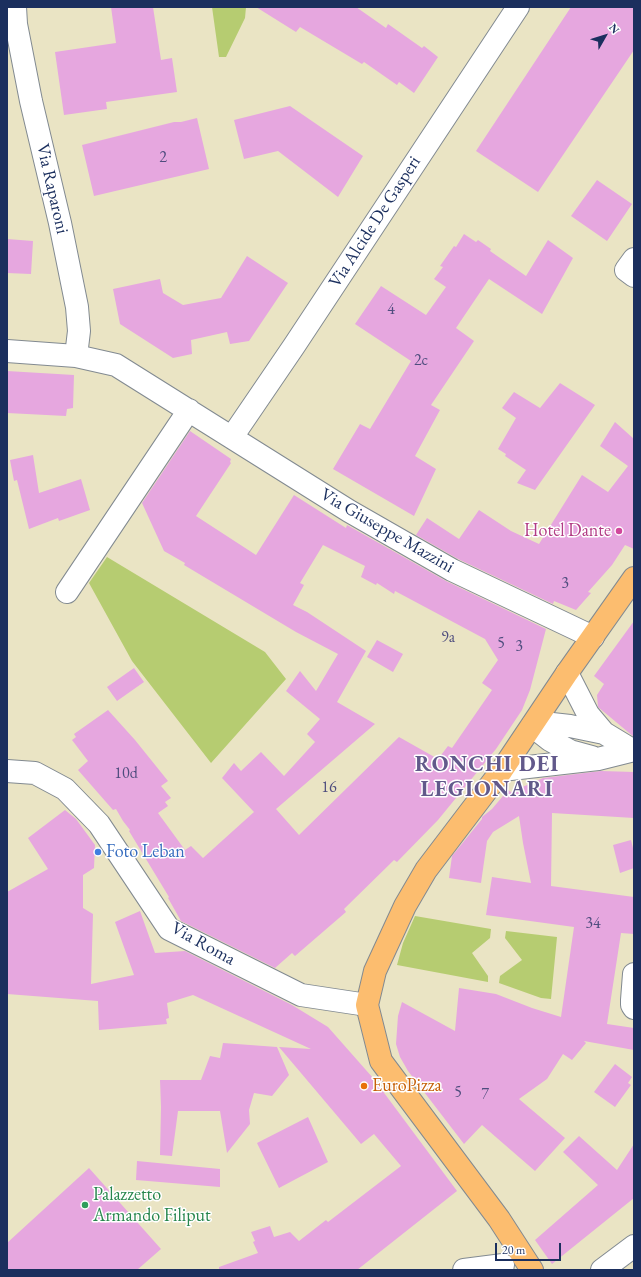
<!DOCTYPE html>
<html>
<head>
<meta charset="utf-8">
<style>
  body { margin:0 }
  #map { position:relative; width:641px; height:1277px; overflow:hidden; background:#eae4c4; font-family:"EB Garamond",serif }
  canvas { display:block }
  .frame { position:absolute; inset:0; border:8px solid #1b2f5e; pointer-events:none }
  .north { position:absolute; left:585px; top:16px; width:40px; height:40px; -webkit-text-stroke:3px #fff; paint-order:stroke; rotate:51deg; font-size:11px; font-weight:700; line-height:16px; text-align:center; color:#1b2f5e }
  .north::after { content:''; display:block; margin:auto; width:14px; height:18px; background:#1b2f5e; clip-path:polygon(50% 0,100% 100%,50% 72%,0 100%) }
  .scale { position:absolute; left:495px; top:1243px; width:66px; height:18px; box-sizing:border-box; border:2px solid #1b2f5e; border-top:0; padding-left:5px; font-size:12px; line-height:14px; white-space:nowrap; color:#1b2f5e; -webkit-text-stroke:3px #fff; paint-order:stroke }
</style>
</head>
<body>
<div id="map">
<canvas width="641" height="1277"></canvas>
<div class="frame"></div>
<div class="north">N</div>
<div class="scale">20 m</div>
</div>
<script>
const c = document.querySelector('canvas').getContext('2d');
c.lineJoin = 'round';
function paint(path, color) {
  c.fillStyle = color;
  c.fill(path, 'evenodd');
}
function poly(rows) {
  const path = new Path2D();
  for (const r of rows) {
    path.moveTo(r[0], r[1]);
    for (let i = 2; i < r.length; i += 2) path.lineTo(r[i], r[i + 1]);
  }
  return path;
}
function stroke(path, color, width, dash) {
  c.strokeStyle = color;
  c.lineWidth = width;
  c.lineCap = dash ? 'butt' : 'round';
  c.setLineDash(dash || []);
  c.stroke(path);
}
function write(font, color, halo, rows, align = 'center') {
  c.font = font + ' "EB Garamond",serif';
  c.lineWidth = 3;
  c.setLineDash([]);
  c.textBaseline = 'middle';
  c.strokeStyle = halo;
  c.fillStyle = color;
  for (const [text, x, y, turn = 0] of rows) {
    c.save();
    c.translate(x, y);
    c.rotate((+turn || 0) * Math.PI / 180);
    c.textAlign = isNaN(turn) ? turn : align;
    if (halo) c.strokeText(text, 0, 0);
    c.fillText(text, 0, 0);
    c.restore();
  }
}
const green = poly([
  [212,7,246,7,245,18,226,57,219,57],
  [107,557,265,652,286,679,211,763,132,661,89,583],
  [415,916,491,929,490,938,472,953,488,976,488,982,397,965,403,943],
  [506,931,557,937,551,999,541,998,499,983,500,976,522,960,505,938]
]);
const building = poly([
  [111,7,153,7,161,60,172,58,177,92,106,102,107,109,64,115,55,52,116,43],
  [256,7,356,7,386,28,388,24,422,48,424,46,438,57,414,93,399,82,397,85,364,62,362,64,300,27,296,32],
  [571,7,634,7,634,50,538,192,476,151],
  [290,106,363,156,338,197,278,151,244,159,234,120],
  [197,118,209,169,94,196,82,145,174,122,181,122],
  [597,180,632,204,607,241,571,216],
  [464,234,476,242,478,240,491,249,490,251,526,276,548,240,573,258,542,314,489,279,456,328,474,341,431,405,440,410,415,456,436,469,414,516,333,469,360,424,370,429,411,361,355,324,381,286,426,315,446,287,434,279,443,267,440,266,454,246,456,247],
  [7,239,33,241,31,274,7,273],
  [247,256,288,283,249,341,230,344,227,332,191,340,192,354,173,358,120,324,113,289,160,279,163,293,183,305,221,298],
  [7,371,74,375,73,408,67,409,66,416,7,413],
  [560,383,595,405,535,490,517,483,526,470,505,456,506,454,498,449,516,418,502,408,514,392,540,408],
  [615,422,634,439,634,549,625,545,612,565,588,592,591,593,576,610,554,601,553,604,458,559,416,535,427,518,459,539,479,510,511,531,539,544,582,475,608,492,628,466,600,446],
  [190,431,231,459,230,462,231,463,196,516,256,555,294,495,346,528,347,525,446,581,546,629,530,690,522,710,496,749,438,820,397,862,394,860,344,909,346,912,295,956,292,953,275,968,181,921,168,898,169,897,129,831,130,830,123,821,116,809,113,810,78,770,88,761,72,740,76,737,74,734,108,710,135,740,168,781,161,786,171,798,165,802,168,806,158,813,185,850,191,846,203,858,254,812,222,778,234,763,241,771,261,752,284,776,315,742,307,734,320,719,286,691,300,671,316,691,338,654,296,632,184,565,185,563,164,551,142,503],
  [323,545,365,566,361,577,376,585,377,583,394,594,395,591,485,639,498,660,482,683,492,690,452,748,448,746,438,759,399,737,299,835,276,809,375,724,337,702,366,651,307,612,293,605,304,585,300,583],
  [33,455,39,493,81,479,90,510,59,521,58,518,29,529,17,480,14,481,10,460],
  [634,621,634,737,598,707,597,695,604,684,594,676],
  [377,640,403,654,393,672,367,657],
  [134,668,144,682,117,701,107,687],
  [601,771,634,772,634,818,552,813,551,886,634,897,634,934,621,933,607,1024,634,1028,634,1050,584,1041,586,1043,572,1060,563,1054,547,1079,519,1099,565,1138,535,1171,482,1125,464,1144,408,1071,400,1057,396,1044,398,1016,402,1002,455,1031,459,988,496,994,532,1008,561,1017,574,927,486,915,492,877,531,883,523,843,519,816,493,832,487,841,481,883,449,878,452,856,482,819,482,817,492,809,508,790,511,792,543,778],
  [65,810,76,819,95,845,94,868,83,875,83,908,93,914,91,984,134,975,115,922,140,911,155,953,185,951,292,1005,328,1027,373,1078,457,1191,357,1270,219,1270,219,1267,258,1253,253,1242,255,1241,251,1232,270,1226,274,1237,290,1232,299,1241,326,1220,328,1222,401,1166,374,1134,361,1144,279,1047,311,1049,193,995,167,1003,169,1018,166,1019,167,1024,99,1030,98,1001,7,994,7,892,48,869,28,838],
  [631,840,634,852,634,868,620,873,613,845],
  [223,1043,277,1047,289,1075,272,1096,254,1093,249,1110,250,1124,227,1153,220,1111,178,1111,172,1156,160,1155,161,1107,160,1080,201,1080,210,1056,220,1058],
  [615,1064,632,1077,628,1083,631,1085,615,1107,594,1092],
  [308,1117,328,1162,279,1188,257,1143],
  [579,1136,617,1170,634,1144,634,1198,552,1264,535,1240,598,1185,563,1152],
  [137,1161,220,1169,220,1187,136,1180],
  [89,1168,161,1249,137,1270,7,1270,7,1243]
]);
const minor = poly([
  [15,7,16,24,31,101,60,223,77,307,79,331,76,356],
  [634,259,626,270,634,276],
  [7,351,76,356,116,365,349,511,452,570,593,637],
  [232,437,294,346,518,7],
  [67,592,189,410],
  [567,673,588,714,604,733,632,750],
  [532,726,550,740,570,751,592,757],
  [532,726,552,724,570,726,604,733],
  [502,770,598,759,634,750],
  [7,771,35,773,65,789,99,824,169,929,301,995,367,1005],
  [634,974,632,1000,632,1005,634,1008],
  [464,1270,503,1265],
  [602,1270,634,1246]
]);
const major = poly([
  [532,1270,499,1219,381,1061,367,1005,375,971,405,906,426,870,502,770,567,673,634,578]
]);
const markers = [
  [619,531,4,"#d1479c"],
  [98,852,4,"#3f7fe0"],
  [364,1086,4,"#e8710a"],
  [85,1205,4,"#2e9e5b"]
];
const numberNames = [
  ["2",163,158],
  ["4",391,310],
  ["2c",421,361],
  ["3",565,584],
  ["9a",448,638],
  ["5",501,644],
  ["3",519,647],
  ["10d",126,774],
  ["16",329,788],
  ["34",593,924],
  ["5",458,1093],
  ["7",485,1095]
];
const streetNames = [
  ["Via Raparoni",52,189,77],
  ["Via Alcide De Gasperi",375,222,-57],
  ["Via Giuseppe Mazzini",387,531,30],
  ["Via Roma",203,944,29]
];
const hotelNames = [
  ["Hotel Dante",611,531]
];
const shopNames = [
  ["Foto Leban",106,852]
];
const foodNames = [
  ["EuroPizza",372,1086]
];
const leisureNames = [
  ["Palazzetto",93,1195],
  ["Armando Filiput",93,1216]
];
const districtNames = [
  ["RONCHI DEI",487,765],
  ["LEGIONARI",487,790]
];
paint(green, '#b6cc71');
paint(building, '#e6a7df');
stroke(minor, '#828a91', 24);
stroke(major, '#828a91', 24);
stroke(minor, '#fff', 22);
stroke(major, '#fcbd6f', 22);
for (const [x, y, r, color] of markers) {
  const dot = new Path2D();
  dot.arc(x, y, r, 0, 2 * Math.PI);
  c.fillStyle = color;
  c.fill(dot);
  stroke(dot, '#fff', 1.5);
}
write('16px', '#4e4d7e', null, numberNames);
write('18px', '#1b2f5e', '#fff', streetNames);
write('18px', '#b23c85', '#fff', hotelNames, 'right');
write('18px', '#366cbe', '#fff', shopNames, 'left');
write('18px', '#c56008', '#fff', foodNames, 'left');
write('18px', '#27864d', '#fff', leisureNames, 'left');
c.letterSpacing = '1px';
write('bold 22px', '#62598b', '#fff', districtNames);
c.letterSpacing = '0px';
</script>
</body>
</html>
